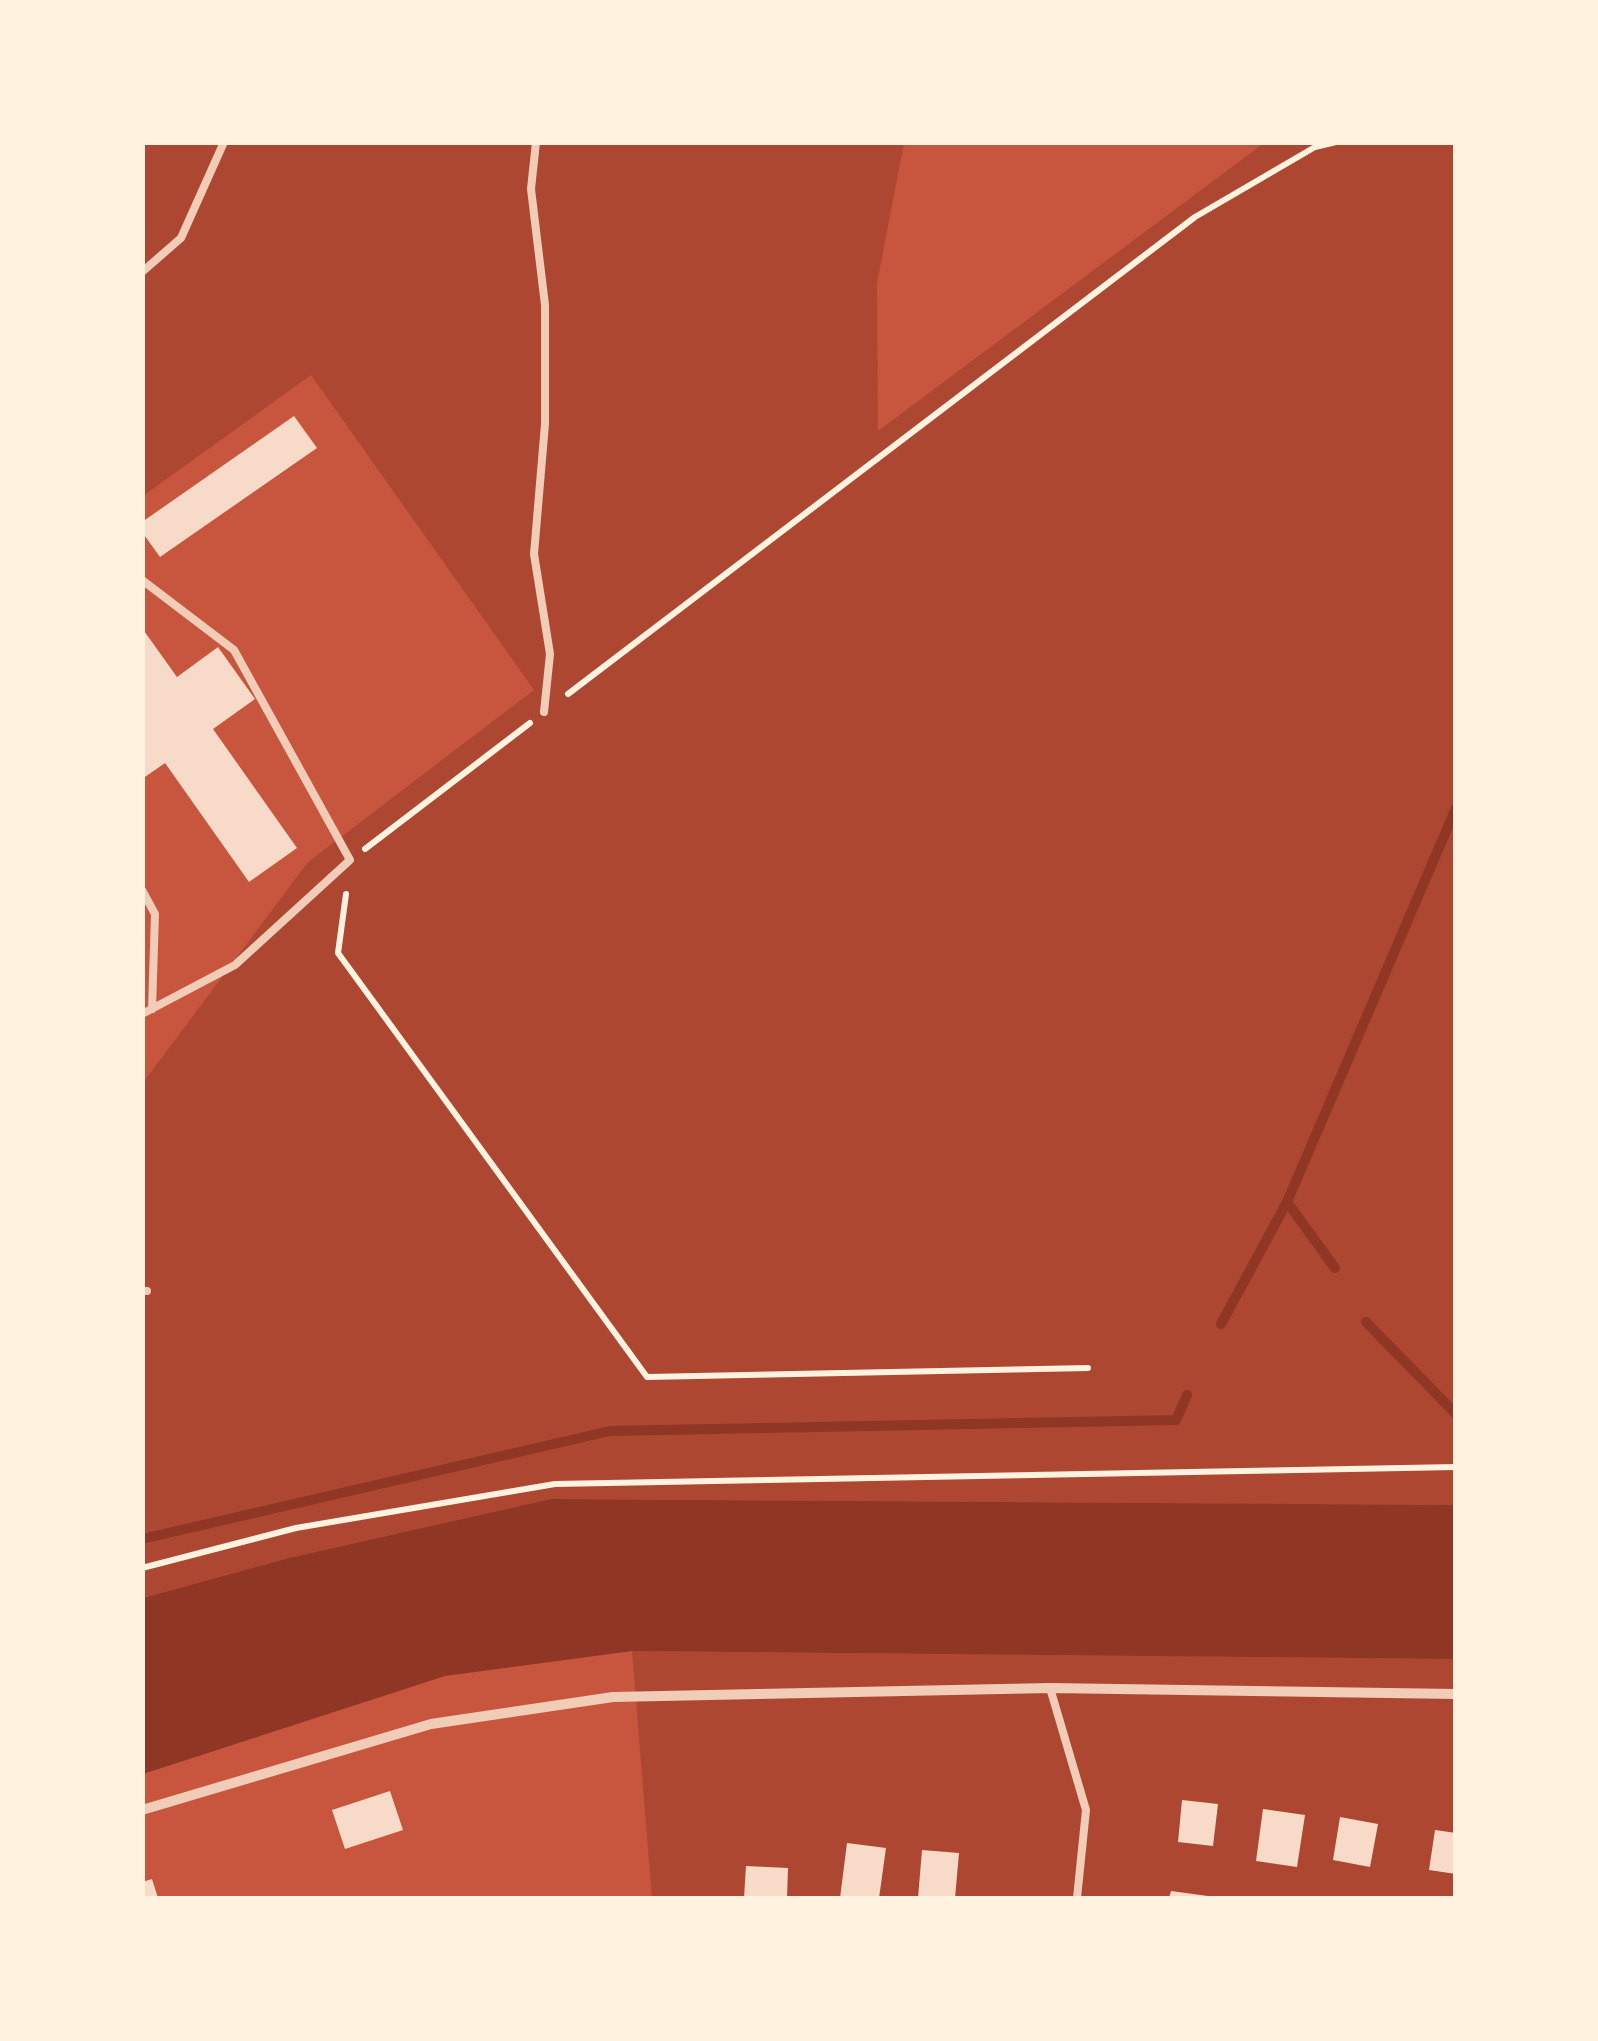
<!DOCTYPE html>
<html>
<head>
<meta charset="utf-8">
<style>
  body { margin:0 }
  #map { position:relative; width:1598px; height:2041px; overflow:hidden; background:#c8553d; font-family:Raleway,sans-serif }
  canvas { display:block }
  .frame { position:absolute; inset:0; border:145px solid #fff3e0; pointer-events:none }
</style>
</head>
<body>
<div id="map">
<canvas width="1598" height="2041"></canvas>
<div class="frame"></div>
</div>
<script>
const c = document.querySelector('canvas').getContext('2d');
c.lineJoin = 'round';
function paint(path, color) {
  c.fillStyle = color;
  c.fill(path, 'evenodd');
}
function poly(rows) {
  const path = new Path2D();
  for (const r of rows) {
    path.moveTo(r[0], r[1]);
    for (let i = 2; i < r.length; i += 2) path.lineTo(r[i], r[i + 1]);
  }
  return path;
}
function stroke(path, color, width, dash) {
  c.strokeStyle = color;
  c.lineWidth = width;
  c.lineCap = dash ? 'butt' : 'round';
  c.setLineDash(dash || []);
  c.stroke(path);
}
const green = poly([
  [143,143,904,143,877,283,878,431,1264,143,1455,143,1455,1505,551,1499,289,1558,143,1598,142,1084,308,862,534,690,311,375,143,496],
  [632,1651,1455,1659,1455,1898,652,1898]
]);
const water = poly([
  [551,1499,1455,1505,1455,1659,632,1651,445,1676,143,1774,143,1598,289,1558]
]);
const stream = poly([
  [1287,1202,1335,1268],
  [1366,1322,1456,1414],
  [1221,1324,1287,1202,1456,808],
  [142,1539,610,1431,1176,1420,1187,1395]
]);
const building = poly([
  [294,416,317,448,160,557,142,532,142,522],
  [142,628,177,677,218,647,255,699,213,729,297,848,249,882,165,763,142,779],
  [390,1791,403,1830,345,1849,332,1810],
  [1182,1800,1218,1804,1213,1846,1178,1842],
  [1263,1809,1305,1815,1297,1867,1256,1861],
  [1340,1817,1378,1824,1370,1867,1333,1860],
  [1435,1830,1456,1833,1456,1874,1429,1870],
  [847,1843,886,1848,879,1898,840,1898],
  [922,1850,959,1853,955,1898,918,1898],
  [746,1866,788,1868,787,1898,744,1898],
  [152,1879,158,1898,142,1898,142,1882],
  [1171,1891,1208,1896,1207,1898,1169,1898]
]);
const path = poly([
  [568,694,1195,217,1315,147,1336,142],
  [365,849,530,723],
  [346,894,338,953,647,1377,1088,1368],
  [142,1568,296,1528,555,1484,1456,1467]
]);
const service = poly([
  [536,142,531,189,545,305,545,424,534,554,550,654,544,712],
  [142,272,181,238,224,142],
  [142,580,234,650,350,860,235,965,142,1014],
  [142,890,155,914,152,1009],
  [142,1291,147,1291],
  [1050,1688,1086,1810,1077,1898]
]);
const minor = poly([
  [142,1810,431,1724,613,1697,1050,1688,1456,1694]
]);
paint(green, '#ae4732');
paint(water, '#8f3625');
stroke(stream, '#8f3625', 10);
paint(building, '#f7dbc8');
stroke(path, '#fff3e0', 6);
stroke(service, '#f1ccb7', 8);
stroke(minor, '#f1ccb7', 10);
</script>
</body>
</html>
